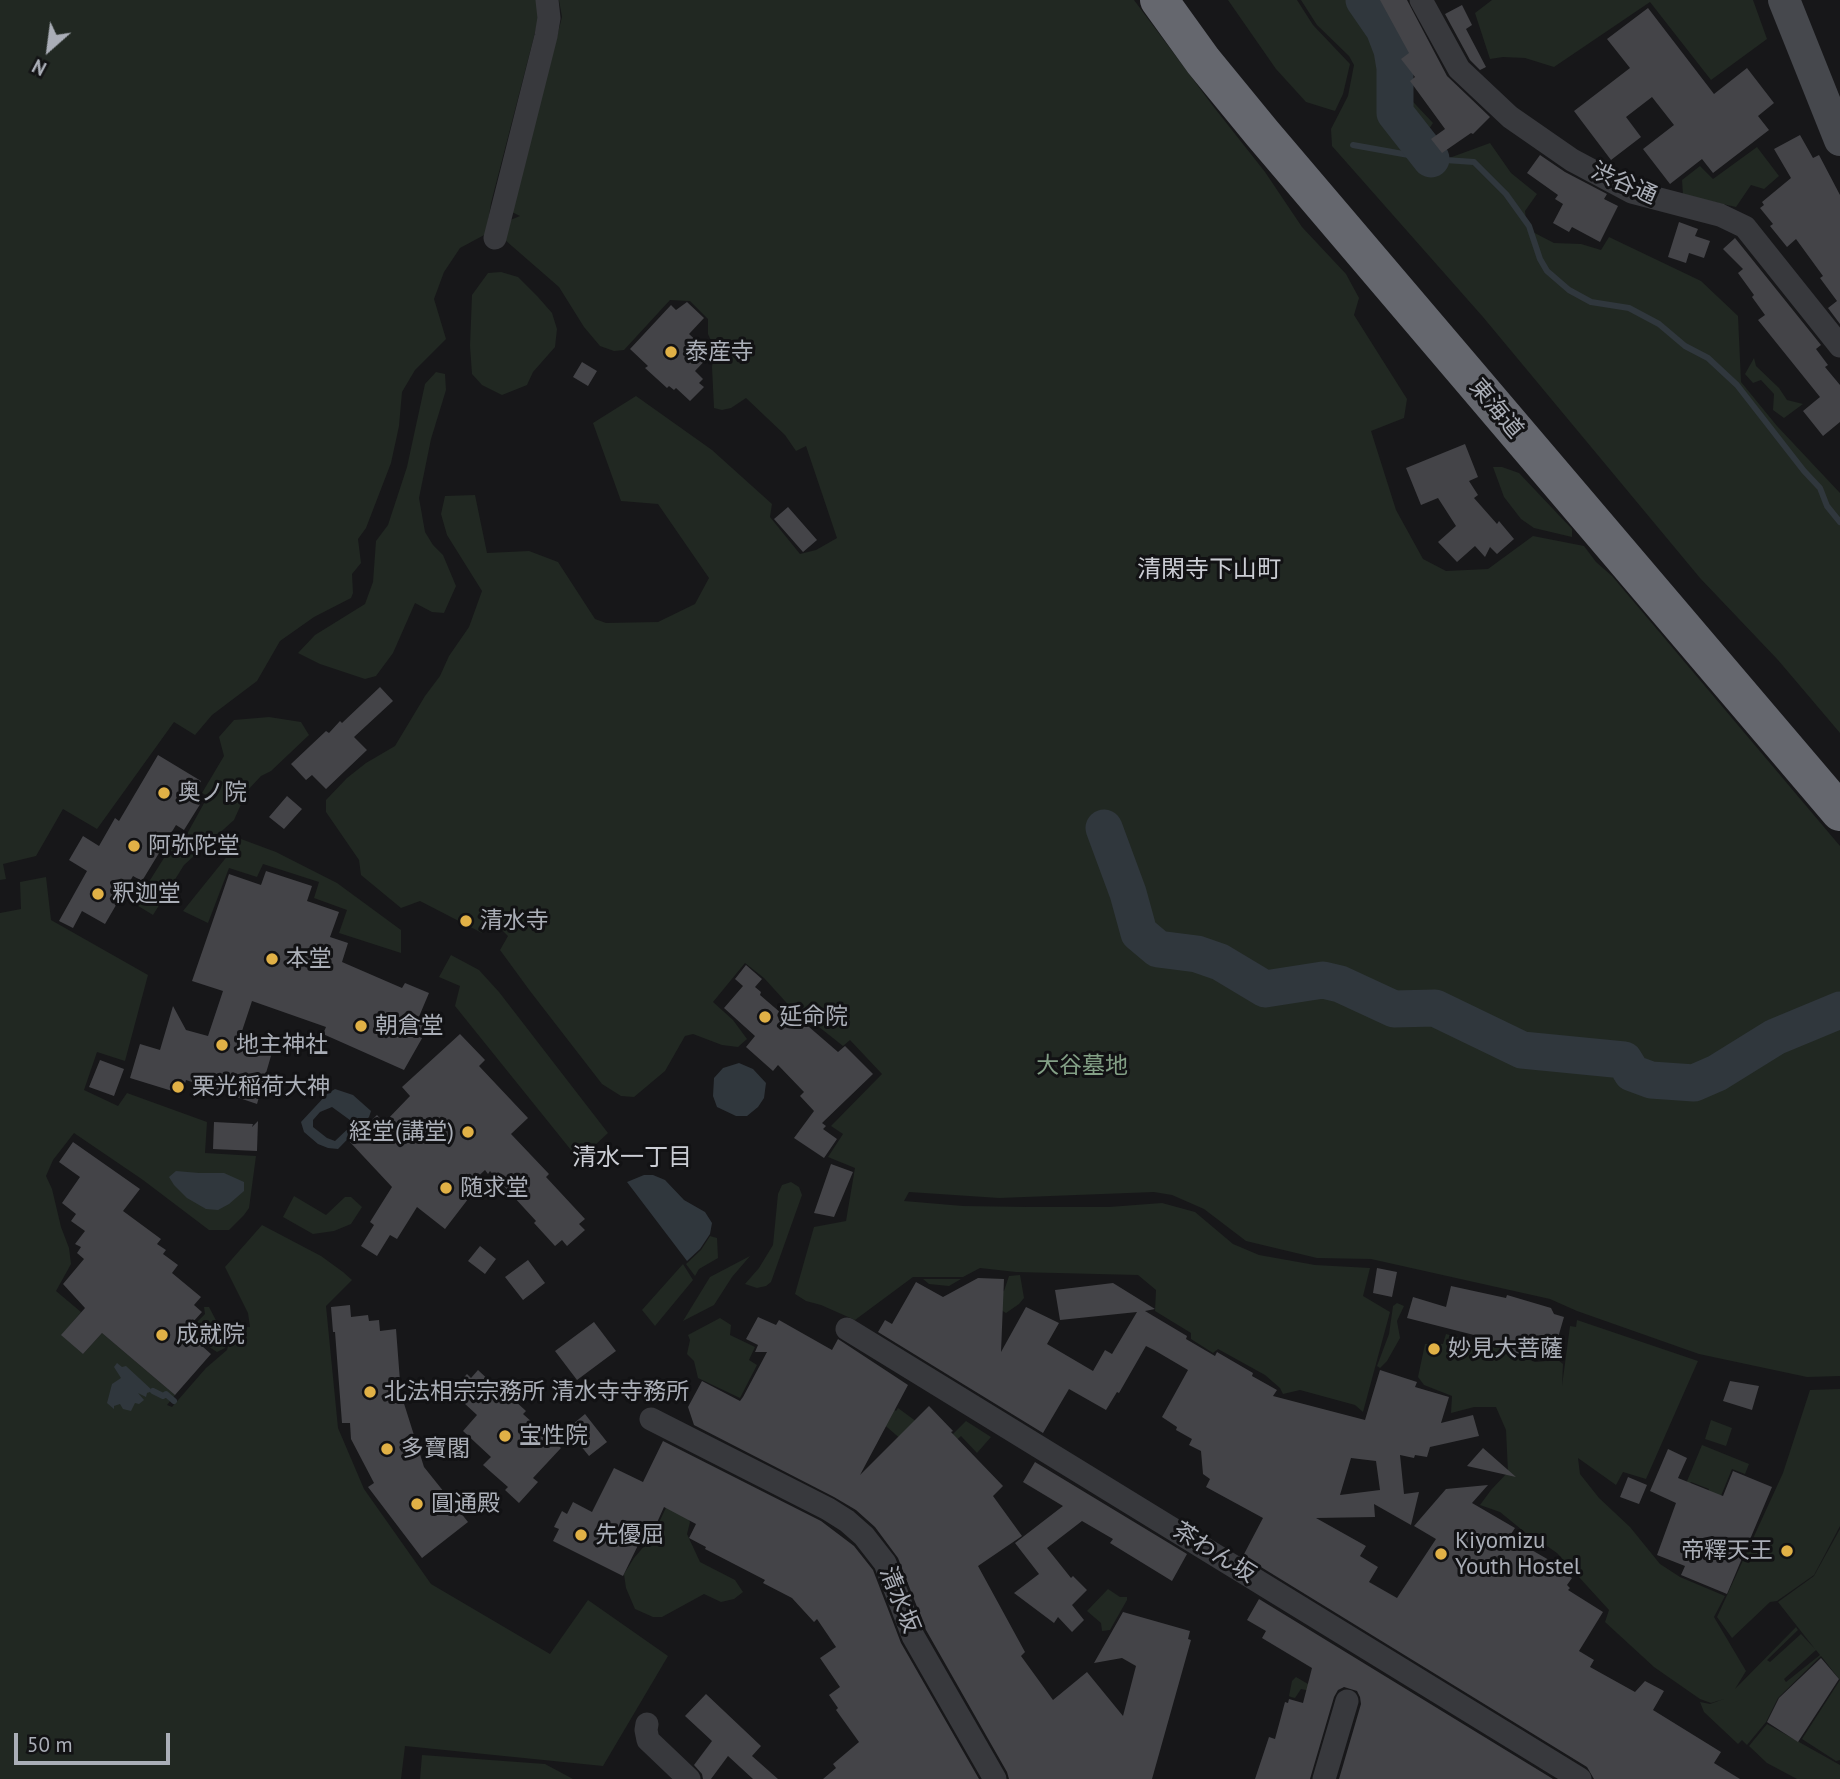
<!DOCTYPE html>
<html>
<head>
<meta charset="utf-8">
<style>
  body { margin:0 }
  #map { position:relative; width:1840px; height:1779px; overflow:hidden; background:#171719; font-family:"PT Sans",sans-serif }
  canvas { display:block }
  .north { position:absolute; left:14px; top:14px; width:70px; height:70px; -webkit-text-stroke:5px #121214; paint-order:stroke; rotate:208deg; font-size:19px; font-weight:700; line-height:28px; text-align:center; color:#aaaeb7 }
  .north::after { content:''; display:block; margin:auto; width:24px; height:32px; background:#aaaeb7; clip-path:polygon(50% 0,100% 100%,50% 72%,0 100%) }
  .scale { position:absolute; left:14px; top:1733px; width:156px; height:32px; box-sizing:border-box; border:4px solid #aaaeb7; border-top:0; padding-left:9px; font-size:21px; line-height:24px; white-space:nowrap; color:#aaaeb7; -webkit-text-stroke:5px #121214; paint-order:stroke }
</style>
</head>
<body>
<div id="map">
<canvas width="1840" height="1779"></canvas>
<div class="north">N</div>
<div class="scale">50 m</div>
</div>
<script>
const c = document.querySelector('canvas').getContext('2d');
c.lineJoin = 'round';
function paint(path, color) {
  c.fillStyle = color;
  c.fill(path, 'evenodd');
}
function poly(rows) {
  const path = new Path2D();
  for (const r of rows) {
    path.moveTo(r[0], r[1]);
    for (let i = 2; i < r.length; i += 2) path.lineTo(r[i], r[i + 1]);
  }
  return path;
}
function stroke(path, color, width, dash) {
  c.strokeStyle = color;
  c.lineWidth = width;
  c.lineCap = dash ? 'butt' : 'round';
  c.setLineDash(dash || []);
  c.stroke(path);
}
function write(font, color, halo, rows, align = 'center') {
  c.font = font + ' "PT Sans","Noto Sans JP",sans-serif';
  c.lineWidth = 6;
  c.setLineDash([]);
  c.textBaseline = 'middle';
  c.strokeStyle = halo;
  c.fillStyle = color;
  for (const [text, x, y, turn = 0] of rows) {
    c.save();
    c.translate(x, y);
    c.rotate((+turn || 0) * Math.PI / 180);
    c.textAlign = isNaN(turn) ? turn : align;
    if (halo) c.strokeText(text, 0, 0);
    c.fillText(text, 0, 0);
    c.restore();
  }
}
const green = poly([
  [0,0,536,0,539,17,491,203,486,234,460,248,444,272,434,299,446,339,415,370,402,392,399,426,391,463,366,528,358,539,361,563,352,574,353,593,351,598,314,617,280,641,257,681,212,715,195,735,174,722,97,829,63,809,36,856,3,864,6,879,0,880],
  [559,0,1134,0,1213,106,1265,172,1302,227,1346,274,1359,298,1354,315,1407,399,1404,418,1371,431,1396,510,1423,559,1446,571,1488,569,1533,536,1584,546,1596,562,1612,576,1840,846,1840,1376,1807,1377,1699,1354,1577,1311,1550,1299,1371,1259,1317,1258,1246,1241,1204,1209,1172,1195,1154,1192,999,1198,909,1192,904,1201,963,1206,1027,1207,1109,1207,1162,1203,1195,1212,1233,1244,1259,1255,1315,1265,1370,1268,1363,1296,1390,1312,1363,1412,1355,1405,1300,1390,1283,1394,1280,1388,1265,1375,1218,1349,1213,1353,1191,1339,1191,1333,1155,1311,1156,1290,1138,1275,1016,1272,980,1268,963,1277,913,1277,855,1320,821,1305,806,1301,795,1294,814,1227,846,1221,855,1168,828,1157,843,1134,831,1126,882,1074,850,1040,843,1046,804,1015,794,1011,764,978,745,963,713,1002,733,1020,747,1039,738,1047,722,1045,693,1034,685,1036,665,1071,634,1097,621,1096,602,1084,530,991,500,950,508,936,493,921,482,933,420,901,401,908,361,875,359,860,326,812,326,800,347,778,366,763,395,746,425,696,440,676,449,656,469,627,482,591,447,535,441,514,445,496,475,495,487,553,529,551,558,562,595,619,606,623,658,622,695,604,709,578,658,504,621,501,593,423,636,396,712,450,772,504,770,517,800,554,816,550,837,538,806,446,796,451,785,435,746,398,731,408,722,410,714,408,712,367,715,350,708,334,708,319,690,301,670,300,624,350,614,351,600,346,584,327,559,287,505,240,508,221,520,216,512,212,562,17],
  [1228,0,1297,0,1313,25,1350,64,1343,94,1335,111,1306,102,1276,69],
  [1301,0,1358,0,1376,27,1400,88,1433,123,1420,142,1441,161,1490,143,1511,173,1537,194,1525,211,1527,229,1554,243,1581,244,1601,250,1609,237,1701,281,1738,316,1741,382,1777,426,1840,493,1840,733,1778,660,1700,578,1483,317,1332,146,1331,129,1348,96,1354,65,1349,56,1317,25],
  [1492,0,1753,0,1767,39,1711,80,1650,2,1554,67,1525,58,1503,57,1490,59,1475,13],
  [1757,147,1779,176,1764,189,1751,185,1736,207,1683,195,1682,180,1700,166,1713,179],
  [501,272,518,277,538,297,552,313,557,329,555,347,533,372,527,385,502,395,482,385,472,374,470,346,472,295,488,273],
  [1754,358,1756,366,1779,388,1787,400,1803,404,1784,418,1773,410,1774,394,1761,380,1753,383,1745,374],
  [436,372,445,374,446,390,431,439,419,498,425,532,433,545,443,555,456,586,444,613,432,612,415,603,393,653,376,676,365,679,320,664,298,653,315,635,365,604,373,582,376,541,388,525,407,467,425,384],
  [1493,467,1502,467,1519,473,1572,529,1572,537,1534,528,1521,519,1504,497],
  [269,717,301,722,309,735,271,771,261,776,247,791,234,820,184,865,153,915,135,904,181,831,187,834,208,796,202,793,224,756,219,737,234,720],
  [241,839,276,852,337,883,401,930,401,953,339,933,347,910,314,898,319,882,263,864,257,877,229,868,208,923,183,911],
  [46,877,51,920,148,975,125,1061,97,1052,84,1090,118,1106,127,1093,207,1122,205,1153,256,1156,249,1208,244,1215,229,1230,209,1230,143,1180,74,1133,53,1160,46,1176,52,1189,61,1227,69,1248,71,1264,56,1291,81,1312,62,1335,83,1354,102,1333,95,1327,175,1395,167,1405,172,1407,206,1368,227,1350,233,1328,250,1327,248,1313,225,1267,262,1225,321,1256,343,1272,352,1280,326,1306,338,1428,364,1489,431,1584,550,1654,588,1600,668,1656,603,1766,405,1746,401,1779,0,1779,0,913,21,909,20,882],
  [451,955,479,970,499,992,608,1133,579,1160,455,1006,460,986,439,977],
  [791,1182,799,1187,802,1195,771,1282,766,1286,757,1288,745,1284,759,1268,773,1245,778,1194,782,1185],
  [294,1196,326,1215,345,1197,351,1197,362,1207,351,1224,334,1231,313,1234,283,1217],
  [710,1236,717,1238,718,1258,699,1269,695,1276,686,1264,701,1250],
  [750,1256,732,1277,714,1305,683,1321,710,1277],
  [683,1264,693,1280,655,1326,642,1310],
  [1020,1275,1024,1298,1019,1304,1006,1313,989,1303,994,1293,1004,1291,1009,1276],
  [923,1279,961,1279,949,1286,929,1284],
  [1397,1303,1404,1306,1397,1321,1400,1338,1387,1361,1380,1368,1377,1366,1389,1334,1393,1306],
  [204,1307,209,1307,221,1330,225,1348,217,1352,203,1343,189,1329,187,1323,195,1324,205,1314],
  [720,1318,731,1325,730,1335,755,1347,749,1360,757,1365,740,1398,698,1378,694,1361,687,1354,690,1340,688,1335],
  [1577,1320,1698,1361,1646,1479,1623,1472,1616,1485,1578,1458,1580,1474,1599,1498,1630,1527,1660,1564,1680,1577,1725,1596,1714,1617,1746,1671,1735,1689,1796,1627,1798,1630,1767,1660,1770,1662,1801,1634,1815,1649,1778,1602,1814,1576,1840,1529,1840,1680,1821,1656,1778,1698,1766,1722,1747,1745,1742,1740,1738,1744,1704,1712,1700,1702,1710,1704,1724,1699,1711,1703,1700,1699,1654,1667,1605,1622,1609,1610,1557,1553,1544,1544,1538,1543,1500,1512,1480,1505,1491,1490,1508,1472,1506,1430,1496,1407,1474,1407,1451,1413,1452,1396,1424,1385,1418,1377,1425,1344,1443,1344,1446,1334,1482,1344,1491,1344,1535,1362,1558,1360,1563,1364,1562,1386,1570,1326,1576,1327],
  [1816,1650,1820,1655,1786,1682,1784,1679],
  [1840,1389,1840,1526,1814,1575,1777,1601,1770,1602,1732,1638,1717,1617,1783,1473,1810,1390],
  [888,1406,896,1411,898,1408,917,1422,903,1441,880,1421],
  [1711,1420,1732,1428,1726,1446,1705,1439],
  [966,1421,991,1437,977,1453,961,1436,949,1447,945,1442],
  [1702,1445,1749,1464,1745,1474,1732,1469,1718,1503,1707,1494,1709,1489,1691,1482,1688,1487,1685,1486],
  [673,1493,690,1522,687,1534,700,1562,735,1580,743,1592,734,1599,721,1602,704,1594,662,1617,653,1617,635,1609,626,1588,624,1574,634,1558,652,1537],
  [1108,1589,1120,1597,1127,1597,1127,1600,1110,1630,1102,1631,1101,1623,1087,1611],
  [1296,1677,1315,1688,1321,1693,1301,1689,1295,1698,1291,1697,1289,1696,1292,1681],
  [1840,1680,1840,1760,1836,1761,1802,1739],
  [1767,1724,1840,1765,1840,1779,1797,1779,1767,1763,1749,1746],
  [422,1755,545,1764,573,1779,420,1779]
]);
const water = poly([
  [739,1063,753,1069,766,1083,764,1098,758,1107,747,1116,736,1116,717,1107,713,1096,714,1078,723,1068],
  [335,1089,353,1095,371,1111,369,1117,338,1149,328,1148,318,1144,304,1132,301,1122,327,1094],
  [332,1107,354,1123,335,1141,327,1138,313,1127,313,1120,320,1112],
  [176,1171,199,1173,224,1173,244,1182,244,1191,229,1204,218,1210,206,1209,187,1198,174,1185,169,1177],
  [644,1175,653,1175,665,1180,684,1200,705,1212,712,1223,710,1234,700,1249,687,1261,627,1182],
  [117,1363,122,1367,126,1366,153,1391,147,1393,146,1397,138,1393,144,1400,139,1404,135,1403,131,1411,123,1409,120,1404,114,1406,114,1409,107,1403,112,1384,121,1378,114,1367]
]);
const stream = poly([
  [1353,145,1431,159,1474,162,1506,194,1529,226,1540,259,1547,271,1569,290,1591,302,1629,308,1659,324,1685,346,1708,358,1737,385,1804,471,1820,488,1827,506,1840,522],
  [153,1391,163,1396,166,1394,174,1401]
]);
const river = poly([
  [1364,0,1384,29,1392,50,1395,68,1395,113,1431,159],
  [1104,828,1128,893,1139,933,1158,949,1197,954,1220,962,1265,989,1323,980,1340,984,1394,1009,1435,1008,1522,1050,1624,1060,1632,1073,1651,1080,1694,1083,1717,1073,1775,1037,1840,1010]
]);
const building = poly([
  [1380,0,1407,0,1447,76,1490,117,1473,134,1471,133,1442,153,1431,139,1445,129,1410,81,1415,77,1401,59,1409,53],
  [1462,5,1472,25,1466,29,1486,67,1480,70,1470,60,1445,14],
  [1648,8,1714,94,1747,68,1774,103,1758,116,1769,130,1713,173,1702,159,1670,184,1643,149,1674,125,1652,97,1626,117,1641,137,1611,160,1574,111,1630,68,1607,39],
  [1800,135,1813,158,1819,155,1840,195,1840,324,1828,308,1837,301,1820,278,1823,276,1796,239,1787,247,1770,226,1773,224,1760,208,1764,205,1762,202,1791,178,1774,149],
  [1540,155,1565,172,1607,194,1604,199,1618,206,1600,242,1572,227,1569,232,1553,223,1563,204,1555,199,1558,195,1527,173],
  [1679,222,1698,229,1695,236,1710,241,1704,258,1689,253,1686,263,1668,257],
  [1735,238,1821,345,1816,349,1828,365,1825,367,1840,385,1840,422,1823,436,1803,411,1820,397,1758,320,1765,315,1752,297,1754,295,1738,273,1743,269,1723,249],
  [687,302,704,318,689,334,711,354,695,371,703,379,699,383,704,387,690,401,676,388,674,390,669,386,667,388,645,368,648,366,630,349,671,305,676,310],
  [582,362,597,371,588,386,573,377],
  [1465,444,1478,477,1469,481,1478,495,1474,498,1497,524,1499,521,1514,539,1497,554,1490,547,1485,557,1475,546,1457,562,1438,542,1456,526,1438,498,1421,505,1406,468],
  [788,507,817,540,803,552,774,519],
  [380,687,393,701,354,737,367,750,326,789,312,775,306,780,291,764,326,731,329,733,340,721,342,723],
  [158,755,201,781,194,792,204,798,184,830,176,825,142,881,133,876,105,924,82,911,73,928,59,921,87,871,69,860,83,836,99,846,115,818,119,821],
  [287,796,302,809,284,829,269,817],
  [266,871,312,886,307,901,339,912,330,937,348,943,342,962,402,988,405,983,429,993,418,1019,429,1026,404,1070,323,1034,326,1027,252,1001,240,1037,273,1049,257,1104,186,1080,182,1094,130,1078,140,1044,160,1050,173,1006,186,1030,208,1036,223,991,192,981,229,874,261,885],
  [746,965,762,979,755,987,761,992,760,995,796,1026,801,1020,838,1052,845,1046,873,1074,822,1123,826,1126,823,1129,837,1139,824,1158,794,1138,814,1111,800,1096,804,1092,778,1065,773,1071,746,1047,755,1036,724,1008,743,986,735,979],
  [460,1034,485,1060,479,1066,528,1118,511,1134,549,1174,546,1177,585,1219,579,1224,585,1230,567,1246,562,1240,555,1246,534,1223,536,1221,490,1171,488,1174,485,1170,470,1184,475,1190,445,1229,417,1207,397,1239,390,1235,377,1256,361,1246,374,1225,370,1222,392,1187,349,1141,377,1115,384,1123,410,1096,402,1087],
  [100,1060,124,1069,114,1096,89,1087],
  [258,1121,257,1151,213,1149,214,1122,253,1124,252,1127],
  [73,1142,140,1189,123,1211,161,1239,157,1244,166,1250,163,1254,178,1265,172,1273,201,1297,194,1305,202,1312,185,1331,211,1354,175,1395,102,1333,83,1354,61,1335,85,1308,63,1284,84,1259,77,1253,81,1247,75,1244,85,1231,71,1221,76,1214,62,1203,80,1177,59,1162],
  [831,1164,853,1172,834,1217,814,1213],
  [480,1246,496,1259,485,1274,468,1261],
  [528,1260,545,1283,523,1300,505,1277],
  [1377,1268,1397,1272,1392,1297,1373,1293],
  [978,1278,1004,1279,1001,1352,1026,1307,1059,1323,1047,1344,1093,1371,1105,1350,1112,1354,1137,1312,1060,1320,1055,1290,1113,1283,1155,1309,1145,1311,1187,1336,1186,1339,1215,1356,1217,1352,1253,1373,1252,1376,1277,1390,1273,1396,1365,1420,1380,1370,1417,1382,1415,1387,1449,1397,1441,1423,1473,1415,1479,1436,1430,1447,1427,1457,1415,1455,1414,1458,1400,1455,1404,1494,1419,1492,1411,1525,1374,1504,1375,1517,1316,1518,1366,1546,1360,1556,1378,1567,1369,1582,1397,1598,1436,1539,1414,1526,1446,1489,1488,1485,1472,1503,1515,1528,1509,1537,1549,1560,1548,1562,1572,1578,1567,1585,1570,1588,1568,1590,1603,1612,1579,1651,1594,1660,1590,1667,1635,1692,1645,1681,1664,1691,1653,1710,1721,1752,1714,1763,1740,1779,1594,1779,1587,1767,1243,1556,1263,1518,1206,1487,1210,1479,1203,1474,1201,1451,1189,1445,1192,1439,1176,1430,1177,1427,1162,1417,1188,1370,1154,1350,1146,1346,1119,1393,1117,1392,1106,1410,1069,1389,1043,1433,878,1332,885,1320,892,1324,916,1282,943,1297],
  [1351,1458,1376,1461,1380,1490,1340,1495],
  [1451,1286,1506,1298,1507,1295,1551,1308,1554,1314,1564,1317,1555,1348,1552,1350,1535,1346,1531,1358,1513,1352,1513,1349,1473,1339,1474,1335,1407,1318,1413,1297,1446,1307],
  [350,1305,351,1317,368,1315,369,1321,379,1320,380,1331,396,1329,401,1394,424,1467,468,1522,422,1558,368,1487,374,1483,351,1439,350,1423,342,1423,335,1332,333,1332,331,1307],
  [758,1317,776,1325,779,1320,832,1350,838,1339,908,1385,860,1475,929,1406,953,1431,951,1432,1003,1486,993,1496,1022,1536,978,1566,1025,1652,1021,1656,1053,1700,1087,1672,1123,1716,1136,1666,1122,1658,1094,1663,1123,1612,1190,1631,1188,1639,1191,1640,1152,1779,1009,1779,1007,1772,926,1630,898,1558,875,1527,856,1510,834,1497,694,1425,688,1407,702,1381,740,1401,743,1397,767,1352,755,1352,758,1345,746,1339],
  [594,1322,616,1351,577,1380,555,1351],
  [478,1370,512,1402,514,1400,526,1411,523,1414,561,1448,533,1478,538,1482,519,1503,505,1490,508,1487,483,1465,491,1457,463,1431,477,1415,451,1391,467,1374,471,1378],
  [1730,1381,1759,1386,1752,1410,1723,1401],
  [585,1414,607,1442,589,1456,567,1429],
  [663,1441,821,1521,854,1546,873,1570,901,1643,979,1779,823,1779,836,1768,833,1764,859,1742,836,1710,838,1708,829,1695,840,1687,820,1658,836,1647,817,1619,814,1622,792,1598,763,1583,765,1580,705,1549,706,1547,689,1538,696,1524,664,1507,651,1536,644,1533,623,1576,553,1541,559,1529,554,1527,562,1511,567,1514,573,1502,592,1512,614,1468,643,1482],
  [1483,1448,1516,1477,1467,1466],
  [1668,1449,1687,1458,1678,1478,1723,1496,1733,1471,1772,1487,1727,1594,1681,1575,1685,1566,1657,1555,1676,1503,1650,1491],
  [1035,1462,1187,1554,1172,1581,1110,1543,1113,1539,1082,1521,1047,1548,1071,1578,1073,1576,1087,1590,1072,1605,1084,1620,1072,1632,1058,1617,1054,1623,1014,1593,1039,1574,1015,1543,1063,1506,1023,1482],
  [1628,1477,1647,1485,1639,1504,1620,1497],
  [1259,1599,1553,1779,1339,1779,1361,1704,1360,1697,1357,1691,1344,1687,1338,1690,1334,1697,1310,1779,1255,1779,1269,1737,1275,1739,1285,1702,1288,1703,1289,1699,1303,1703,1312,1668,1262,1638,1266,1631,1247,1620],
  [1821,1658,1839,1679,1798,1742,1767,1722,1779,1698],
  [706,1694,761,1746,752,1756,778,1779,753,1779,728,1756,711,1779,703,1779,702,1774,694,1765,712,1741,685,1716]
]);
const street = poly([
  [1421,0,1459,69,1510,117,1572,160,1632,192,1720,215,1745,227,1840,346],
  [495,238,546,36,549,18,547,0],
  [847,1329,1580,1779],
  [651,1419,828,1509,847,1521,864,1536,885,1563,913,1636,995,1779],
  [647,1724,646,1730,648,1740,689,1779],
  [1324,1779,1347,1701]
]);
const secondary = poly([
  [1784,0,1840,140]
]);
const highway = poly([
  [1159,0,1203,61,1262,133,1840,812]
]);
const markers = [
  [671,352,7,"#e1b146"],
  [164,793,7,"#e1b146"],
  [134,846,7,"#e1b146"],
  [98,894,7,"#e1b146"],
  [466,921,7,"#e1b146"],
  [272,959,7,"#e1b146"],
  [765,1017,7,"#e1b146"],
  [361,1026,7,"#e1b146"],
  [222,1045,7,"#e1b146"],
  [178,1087,7,"#e1b146"],
  [468,1132,7,"#e1b146"],
  [446,1188,7,"#e1b146"],
  [162,1335,7,"#e1b146"],
  [1434,1349,7,"#e1b146"],
  [370,1392,7,"#e1b146"],
  [505,1436,7,"#e1b146"],
  [387,1449,7,"#e1b146"],
  [417,1504,7,"#e1b146"],
  [581,1535,7,"#e1b146"],
  [1787,1551,7,"#e1b146"],
  [1441,1554,7,"#e1b146"]
];
const streetNames = [
  ["渋谷通",1624,184,24],
  ["東海道",1496,409,50],
  ["茶わん坂",1214,1553,32],
  ["清水坂",899,1600,68]
];
const poiNames = [
  ["泰産寺",685,352],
  ["奥ノ院",178,793],
  ["阿弥陀堂",148,846],
  ["釈迦堂",112,894],
  ["清水寺",480,921],
  ["本堂",286,959],
  ["延命院",779,1017],
  ["朝倉堂",375,1026],
  ["地主神社",236,1045],
  ["栗光稲荷大神",192,1087],
  ["経堂(講堂)",454,1132,"right"],
  ["随求堂",460,1188],
  ["成就院",176,1335],
  ["妙見大菩薩",1448,1349],
  ["北法相宗宗務所 清水寺寺務所",384,1392],
  ["宝性院",519,1436],
  ["多寶閣",401,1449],
  ["圓通殿",431,1504],
  ["先優屈",595,1535],
  ["Kiyomizu",1455,1541],
  ["Youth Hostel",1455,1567],
  ["帝釋天王",1773,1551,"right"]
];
const parkNames = [
  ["大谷墓地",1082,1066]
];
const neighbourhoodNames = [
  ["清閑寺下山町",1209,570],
  ["清水一丁目",632,1158]
];
paint(green, '#212822');
paint(water, '#30373d');
stroke(stream, '#30373d', 6);
stroke(river, '#30373d', 37);
paint(building, '#444448');
stroke(street, '#38393d', 23);
stroke(secondary, '#46484d', 32);
stroke(highway, '#65676e', 38);
for (const [x, y, r, color] of markers) {
  const dot = new Path2D();
  dot.arc(x, y, r, 0, 2 * Math.PI);
  c.fillStyle = color;
  c.fill(dot);
  stroke(dot, '#121214', 2.5);
}
write('23px', '#aaaeb7', '#121214', streetNames);
write('23px', '#aaaeb7', '#121214', poiNames, 'left');
write('23px', '#83a086', '#121214', parkNames);
write('24px', '#cbcdd4', '#121214', neighbourhoodNames);
</script>
</body>
</html>
